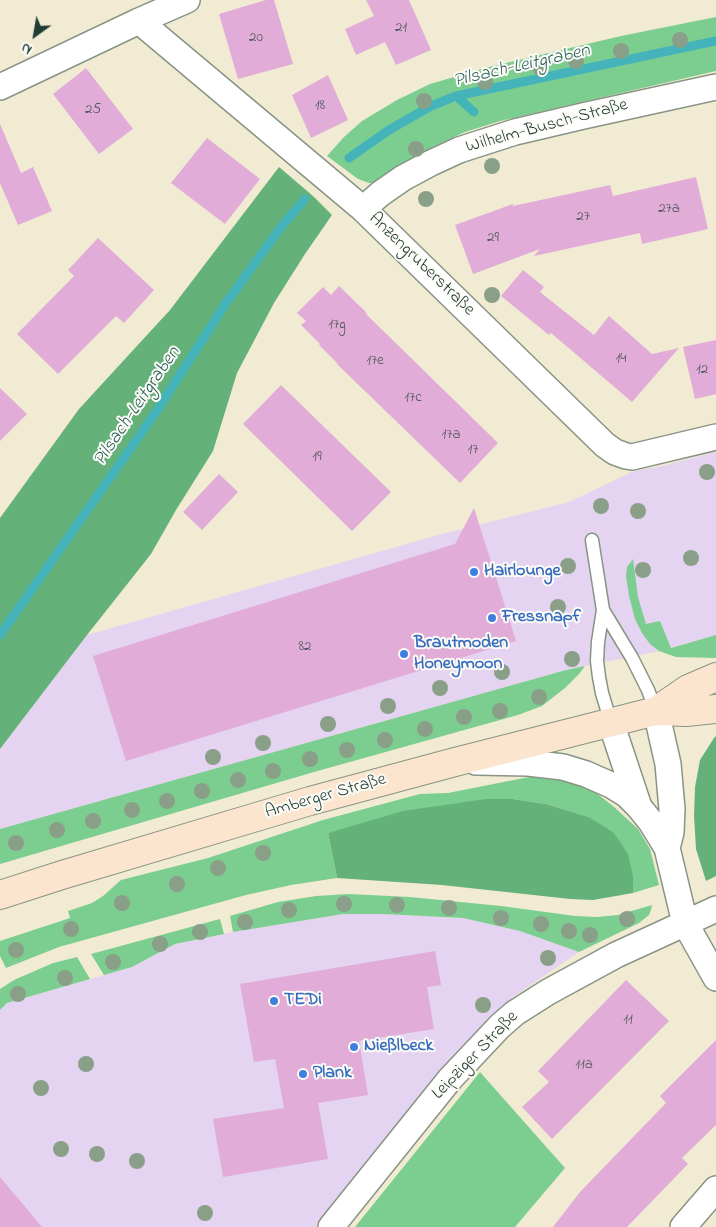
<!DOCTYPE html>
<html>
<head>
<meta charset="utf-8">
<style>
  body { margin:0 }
  #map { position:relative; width:716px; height:1227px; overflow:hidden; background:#f1ebd3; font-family:"Indie Flower",sans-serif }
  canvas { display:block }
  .north { position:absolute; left:10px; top:10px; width:50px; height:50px; -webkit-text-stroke:4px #fdfcf7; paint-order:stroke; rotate:212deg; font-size:14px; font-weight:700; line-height:20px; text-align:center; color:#1f3d34 }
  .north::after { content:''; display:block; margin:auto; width:18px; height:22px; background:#1f3d34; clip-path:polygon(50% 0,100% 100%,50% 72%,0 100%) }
</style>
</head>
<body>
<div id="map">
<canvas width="716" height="1227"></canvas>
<div class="north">N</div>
</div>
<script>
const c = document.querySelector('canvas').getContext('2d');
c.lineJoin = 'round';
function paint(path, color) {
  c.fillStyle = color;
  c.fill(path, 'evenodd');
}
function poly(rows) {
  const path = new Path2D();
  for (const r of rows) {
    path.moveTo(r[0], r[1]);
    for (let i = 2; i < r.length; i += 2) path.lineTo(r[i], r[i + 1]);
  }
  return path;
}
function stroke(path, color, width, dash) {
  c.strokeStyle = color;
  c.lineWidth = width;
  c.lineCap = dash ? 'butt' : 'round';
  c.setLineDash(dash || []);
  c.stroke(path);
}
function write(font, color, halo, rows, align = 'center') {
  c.font = font + ' "Indie Flower",sans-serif';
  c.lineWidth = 4;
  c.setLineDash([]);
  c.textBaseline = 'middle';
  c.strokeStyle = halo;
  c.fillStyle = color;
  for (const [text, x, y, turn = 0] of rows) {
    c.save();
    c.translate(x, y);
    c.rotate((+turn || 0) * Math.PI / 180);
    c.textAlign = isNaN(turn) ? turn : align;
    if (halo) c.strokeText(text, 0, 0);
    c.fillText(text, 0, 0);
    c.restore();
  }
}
const built = poly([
  [716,452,716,635,659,651,566,670,0,829,0,749,87,635,442,534,569,502,634,471,662,466],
  [343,914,383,914,463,918,520,931,579,952,513,997,454,1054,319,1227,0,1227,0,1010,7,1003,132,967,175,944,233,932]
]);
const green = poly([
  [716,17,716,71,500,121,465,132,432,147,403,164,376,183,369,183,358,179,327,156,344,137,362,121,397,100,430,84,485,68,621,36],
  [633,559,638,597,646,624,660,621,671,648,716,635,716,658,676,657,659,651,650,644,642,633,635,619,629,596,626,576,627,567],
  [585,666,579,674,565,688,542,706,518,715,314,772,0,864,0,829,566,670],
  [529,777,547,777,566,781,591,789,613,806,638,829,650,849,659,885,633,893,633,876,589,817,546,804,513,799,328,833,337,878,291,885,246,895,59,947,6,968,0,956,0,941,70,918,68,911,92,903,103,896,121,880,208,858,323,820,420,794,448,793],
  [349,894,410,897,501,906,575,916,597,917,618,915,652,905,651,910,649,915,639,923,579,952,520,931,463,918,383,914,343,914,233,932,230,916,278,902,316,896],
  [220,919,224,934,175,944,132,967,104,975,91,954],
  [77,957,90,979,7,1003,0,1010,0,989,14,980,53,963],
  [480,1072,565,1168,515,1227,355,1227]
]);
const forest = poly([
  [279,167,313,196,332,215,305,254,274,303,237,373,213,451,176,510,151,554,87,635,0,749,0,518,79,409,170,310],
  [716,736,716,876,706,881,696,849,694,816,695,787,700,760,714,738],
  [486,799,513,799,546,804,589,817,614,833,628,854,633,876,633,893,593,900,570,899,442,885,337,878,328,833,403,811]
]);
const stream = poly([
  [456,96,474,112],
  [349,158,389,130,431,106,456,96,716,41],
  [0,635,158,409,226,303,281,227,305,199]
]);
const building = poly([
  [266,0,274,0,293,64,238,79,219,14],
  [366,0,409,0,431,50,396,65,385,42,356,55,345,29,374,16],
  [86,68,133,129,99,154,53,94],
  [328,75,348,120,311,138,292,95],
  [0,124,21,173,33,167,52,211,18,225,0,183],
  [207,138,260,179,225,224,171,183],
  [696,177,708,229,642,244,640,233,534,256,540,249,473,274,455,225,513,204,513,206,610,185,613,196],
  [98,238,154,290,124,323,116,316,58,374,17,334,74,276,68,270],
  [523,270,544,287,540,292,594,335,609,316,652,354,679,348,632,402,551,333,549,335,501,296],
  [339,286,367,313,366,314,498,443,460,483,337,364,338,364,319,345,320,344,301,325,306,321,297,313,323,287,331,295],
  [716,340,716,394,695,399,683,347],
  [281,385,391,492,352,531,243,424],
  [0,388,27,414,0,441],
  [219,474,238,492,202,530,183,512],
  [474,508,516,641,126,761,93,656,455,544],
  [435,951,441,985,427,987,434,1029,359,1041,368,1095,318,1103,328,1159,223,1177,213,1119,284,1108,275,1059,254,1062,240,984],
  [626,980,669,1021,552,1139,522,1107,549,1082,538,1071],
  [716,1040,716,1125,682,1158,688,1164,627,1227,553,1227,580,1192,666,1103,660,1096],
  [0,1177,42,1227,0,1227]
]);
const lane = poly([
  [592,540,603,610,598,642,597,661,599,677,602,693,611,723],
  [603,610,632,658,648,690,656,711]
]);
const street = poly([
  [139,21,363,209,605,445,615,452,626,456,632,457,716,437],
  [0,87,139,21,187,0],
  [363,209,380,194,403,178,431,163,459,150,515,132,583,116,716,87],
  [656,711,668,764,672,809,671,832,667,848],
  [611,723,639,807],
  [476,762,528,763,563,767,586,774,611,785,627,795,639,807,651,822,667,848,685,923,716,978],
  [331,1227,450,1079,500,1026,515,1013,548,992,616,955,716,909],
  [683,1227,716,1189]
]);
const secondary = poly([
  [656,711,688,689,716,677],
  [0,895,62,875,310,801,455,762,656,711,686,712,716,709]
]);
const trees = [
  [680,40],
  [621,51],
  [576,61],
  [541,69],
  [485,82],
  [424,101],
  [416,149],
  [492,166],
  [426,199],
  [492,295],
  [707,472],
  [601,506],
  [638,511],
  [691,558],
  [568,566],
  [643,570],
  [558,607],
  [572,659],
  [502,672],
  [440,688],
  [539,697],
  [388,706],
  [500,711],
  [464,717],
  [328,724],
  [425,729],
  [385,740],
  [263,743],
  [347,750],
  [213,757],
  [310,759],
  [273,771],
  [238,780],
  [202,791],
  [167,801],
  [132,810],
  [93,821],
  [57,830],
  [16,843],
  [263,853],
  [218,868],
  [177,884],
  [122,903],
  [344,904],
  [397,905],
  [449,908],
  [289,910],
  [501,918],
  [627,919],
  [245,922],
  [541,924],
  [71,929],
  [569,931],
  [200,932],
  [590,935],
  [160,944],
  [16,950],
  [548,958],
  [113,962],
  [65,978],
  [18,994],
  [483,1005],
  [86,1064],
  [41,1088],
  [61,1149],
  [97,1154],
  [137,1161],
  [205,1213]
];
const markers = [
  [474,572,5,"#3f7fe0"],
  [492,618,5,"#3f7fe0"],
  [404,654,5,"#3f7fe0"],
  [274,1001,5,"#3f7fe0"],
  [354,1047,5,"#3f7fe0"],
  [303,1074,5,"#3f7fe0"]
];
const numberNames = [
  ["21",401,29],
  ["20",256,39],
  ["18",320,107],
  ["25",93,111],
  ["27a",669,210],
  ["27",583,218],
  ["29",493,239],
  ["17g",337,326],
  ["14",621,360],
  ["17e",375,362],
  ["12",702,371],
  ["17c",413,399],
  ["17a",451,436],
  ["17",473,451],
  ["19",317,458],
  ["82",305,648],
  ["11",628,1021],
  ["11a",584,1066]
];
const streetNames = [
  ["Wilhelm-Busch-Straße",547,127,-15],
  ["Anzengruberstraße",421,265,44],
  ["Amberger Straße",326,797,-16],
  ["Leipziger Straße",476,1056,-46]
];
const shopNames = [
  ["Hairlounge",484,572],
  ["Fressnapf",502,618],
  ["Brautmoden",414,644],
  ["Honeymoon",414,665],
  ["TEDi",284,1001],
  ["Nießlbeck",364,1047],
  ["Plank",313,1074]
];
const waterNames = [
  ["Pilsach-Leitgraben",522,67,-13],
  ["Pilsach-Leitgraben",138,407,-56]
];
paint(built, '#e4d3f1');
paint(green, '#7cce90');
paint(forest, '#65b17a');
stroke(stream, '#44b4ba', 9);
paint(building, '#e1acd7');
stroke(lane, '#889484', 15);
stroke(street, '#889484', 28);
stroke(secondary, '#889484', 30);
stroke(lane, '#fff', 12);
stroke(street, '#fff', 25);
stroke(secondary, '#fbe5cf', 28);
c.fillStyle = '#8a9f88';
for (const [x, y] of trees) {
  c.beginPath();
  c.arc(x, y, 8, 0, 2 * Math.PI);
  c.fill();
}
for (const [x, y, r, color] of markers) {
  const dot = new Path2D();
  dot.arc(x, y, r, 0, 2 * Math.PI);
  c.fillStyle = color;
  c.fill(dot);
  stroke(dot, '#fdfcf7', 2);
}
write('15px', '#50595d', null, numberNames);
write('18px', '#1f3d34', '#fdfcf7', streetNames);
write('bold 18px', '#366cbe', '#fdfcf7', shopNames, 'left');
write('italic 19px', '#2a615c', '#fdfcf7', waterNames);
</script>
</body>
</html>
